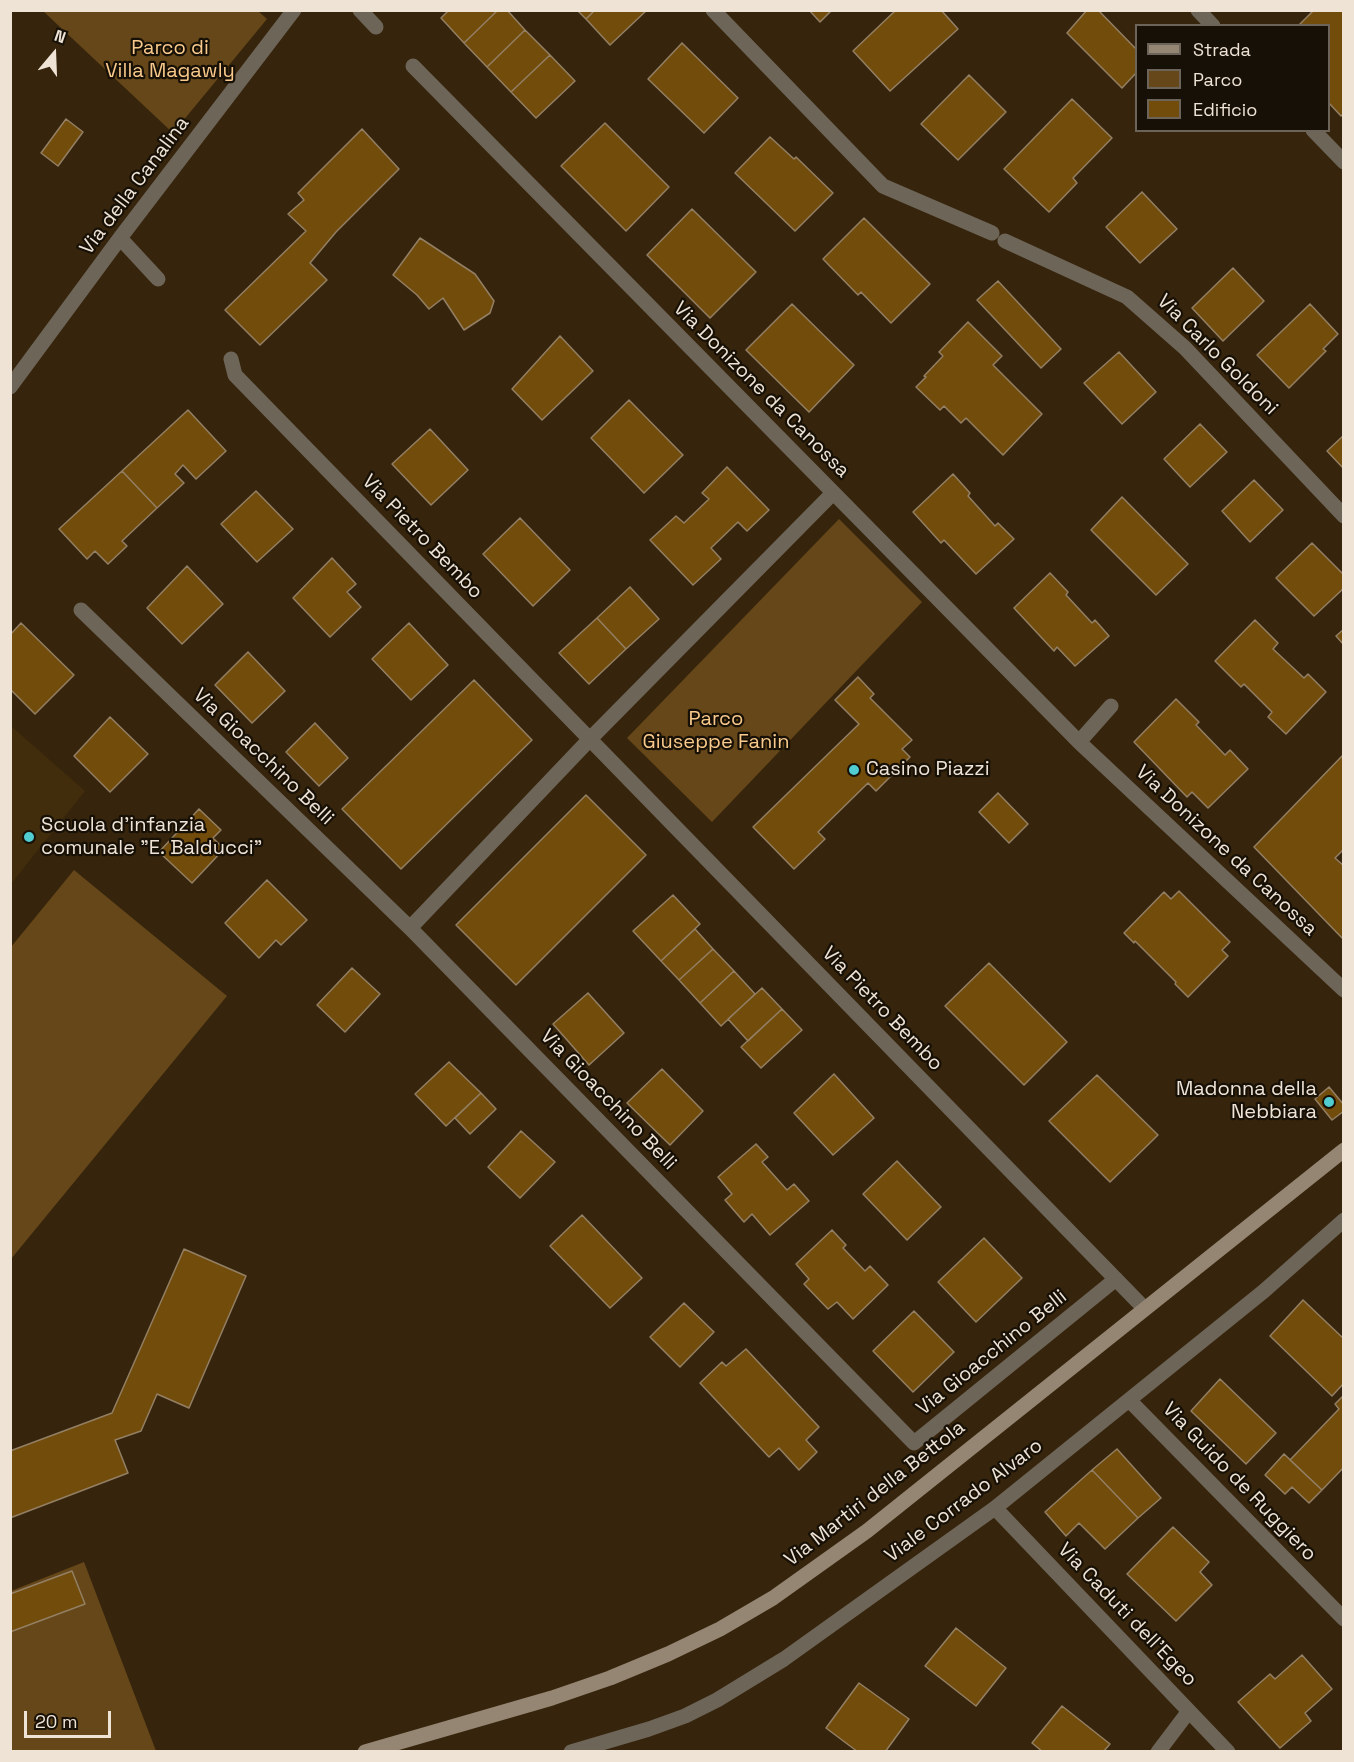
<!DOCTYPE html>
<html>
<head>
<meta charset="utf-8">
<style>
  body { margin:0 }
  #map { position:relative; width:1354px; height:1762px; overflow:hidden; background:#36250c; font-family:"Space Grotesk",sans-serif }
  canvas { display:block }
  .frame { position:absolute; inset:0; border:12px solid #eee3d5; pointer-events:none }
  .legend { position:absolute; left:1135px; top:24px; width:195px; height:108px; box-sizing:border-box; background:#171006; border:2px solid #6d6459; margin:0; padding:8px 10px; list-style:none; font-size:18px; color:#eee3d5 }
  .legend li { display:flex; align-items:center; gap:12px; height:30px }
  .legend b { width:30px; border:2px solid #6d6459 }
  .north { position:absolute; left:24px; top:24px; width:60px; height:60px; -webkit-text-stroke:4px #171006; paint-order:stroke; rotate:19deg; font-size:16px; font-weight:700; line-height:24px; text-align:center; color:#eee3d5 }
  .north::after { content:''; display:block; margin:auto; width:21px; height:27px; background:#eee3d5; clip-path:polygon(50% 0,100% 100%,50% 72%,0 100%) }
  .scale { position:absolute; left:24px; top:1711px; width:87px; height:27px; box-sizing:border-box; border:3px solid #eee3d5; border-top:0; padding-left:8px; font-size:18px; line-height:21px; white-space:nowrap; color:#eee3d5; -webkit-text-stroke:4px #171006; paint-order:stroke }
</style>
</head>
<body>
<div id="map">
<canvas width="1354" height="1762"></canvas>
<div class="frame"></div>
<ul class="legend">
<li><b style="height:8px;background:#958674"></b>Strada</li>
<li><b style="height:16px;background:#664719"></b>Parco</li>
<li><b style="height:16px;background:#724c0b"></b>Edificio</li>
</ul>
<div class="north">N</div>
<div class="scale">20 m</div>
</div>
<script>
const c = document.querySelector('canvas').getContext('2d');
c.lineJoin = 'round';
function paint(path, color) {
  c.fillStyle = color;
  c.fill(path, 'evenodd');
}
function poly(rows) {
  const path = new Path2D();
  for (const r of rows) {
    path.moveTo(r[0], r[1]);
    for (let i = 2; i < r.length; i += 2) path.lineTo(r[i], r[i + 1]);
  }
  return path;
}
function stroke(path, color, width, dash) {
  c.strokeStyle = color;
  c.lineWidth = width;
  c.lineCap = dash ? 'butt' : 'round';
  c.setLineDash(dash || []);
  c.stroke(path);
}
function write(font, color, halo, rows, align = 'center') {
  c.font = font + ' "Space Grotesk",sans-serif';
  c.lineWidth = 4.5;
  c.setLineDash([]);
  c.textBaseline = 'middle';
  c.strokeStyle = halo;
  c.fillStyle = color;
  for (const [text, x, y, turn = 0] of rows) {
    c.save();
    c.translate(x, y);
    c.rotate((+turn || 0) * Math.PI / 180);
    c.textAlign = isNaN(turn) ? turn : align;
    if (halo) c.strokeText(text, 0, 0);
    c.fillText(text, 0, 0);
    c.restore();
  }
}
const built = poly([
  [11,726,85,791,11,884]
]);
const green = poly([
  [258,11,267,19,173,133,43,11],
  [839,519,922,602,712,822,627,738],
  [74,870,227,996,11,1259,11,947],
  [84,1562,156,1751,11,1752,11,1591]
]);
const building = poly([
  [449,10,498,10,464,43,441,18,449,10],
  [498,10,507,10,525,30,487,67,464,43,498,10],
  [577,10,595,10,586,19,577,10],
  [595,10,647,10,610,45,586,19,595,10],
  [809,10,832,10,820,22,809,10],
  [896,10,941,10,958,29,890,91,853,51,896,10],
  [1087,10,1098,10,1136,49,1136,73,1122,88,1067,33,1087,10],
  [1314,10,1344,10,1344,113,1341,116,1328,102,1328,26,1298,26,1314,10],
  [525,30,550,55,511,92,487,67,525,30],
  [682,43,738,98,704,133,648,79,682,43],
  [550,55,575,81,536,118,511,92,550,55],
  [969,75,1006,112,958,160,921,124,969,75],
  [1072,99,1112,138,1073,178,1077,183,1049,212,1004,169,1072,99],
  [66,119,83,132,58,166,41,153,66,119],
  [605,123,669,187,626,231,561,166,605,123],
  [362,129,399,169,336,232,310,263,327,280,260,345,225,310,306,231,288,214,304,200,298,193,362,129],
  [770,137,794,159,796,157,833,193,795,231,735,173,770,137],
  [1142,192,1177,229,1140,263,1106,227,1142,192],
  [692,209,756,272,710,318,647,255,692,209],
  [864,218,930,284,891,323,861,292,858,295,823,259,864,218],
  [420,238,475,274,494,301,490,313,464,330,443,298,429,309,417,295,393,275,420,238],
  [1233,268,1264,301,1223,341,1192,308,1233,268],
  [998,281,1061,349,1041,368,977,300,998,281],
  [792,304,854,365,809,412,746,350,792,304],
  [1310,304,1338,334,1323,349,1326,351,1289,388,1257,355,1310,304],
  [968,322,1002,356,993,365,1042,414,1003,455,966,418,961,423,944,406,940,410,916,387,926,377,924,376,943,356,939,352,968,322],
  [560,336,593,371,542,420,512,389,560,336],
  [1119,352,1156,392,1122,424,1084,383,1119,352],
  [629,400,683,455,644,493,591,438,629,400],
  [188,410,226,451,196,479,183,465,175,474,184,483,157,508,122,471,188,410],
  [1200,424,1227,452,1190,487,1164,459,1200,424],
  [430,429,468,470,431,505,392,464,430,429],
  [1344,435,1344,469,1327,451,1344,435],
  [727,467,769,510,747,531,738,522,711,548,721,559,693,585,650,540,676,516,684,523,709,499,702,493,727,467],
  [122,471,157,508,122,541,127,546,108,564,95,551,87,559,59,529,122,471],
  [953,474,970,493,968,496,995,526,998,523,1014,539,976,574,944,540,941,543,913,512,953,474],
  [1254,480,1283,510,1250,542,1222,511,1254,480],
  [256,491,293,529,257,562,221,524,256,491],
  [1122,497,1188,564,1156,595,1091,530,1122,497],
  [520,518,570,570,533,606,483,554,520,518],
  [1312,543,1344,575,1344,588,1314,616,1276,578,1312,543],
  [332,558,356,584,347,592,361,607,330,637,293,598,332,558],
  [187,566,223,604,182,644,147,608,187,566],
  [1050,573,1068,592,1066,595,1092,623,1095,620,1109,636,1075,666,1057,647,1054,651,1014,608,1050,573],
  [630,587,659,619,626,649,597,618,630,587],
  [597,618,626,649,589,684,559,653,597,618],
  [1255,620,1278,643,1273,649,1304,678,1308,674,1326,692,1286,734,1268,717,1272,712,1244,684,1241,687,1215,661,1255,620],
  [21,623,74,675,35,714,10,689,10,635,21,623],
  [409,623,448,665,411,700,372,659,409,623],
  [1344,629,1344,645,1336,636,1344,629],
  [248,652,285,691,252,723,215,685,248,652],
  [858,677,874,694,870,698,912,740,902,749,910,757,876,791,868,783,818,832,825,839,794,869,753,827,859,724,835,700,858,677],
  [474,680,532,740,401,869,342,809,474,680],
  [1176,699,1199,722,1196,725,1225,755,1230,750,1248,769,1208,808,1192,792,1187,797,1134,742,1176,699],
  [110,717,148,754,110,792,74,756,110,717],
  [315,723,348,758,319,786,286,752,315,723],
  [1344,754,1344,849,1335,858,1344,866,1344,940,1254,847,1344,754],
  [998,793,1028,824,1009,843,979,812,998,793],
  [586,795,646,855,516,985,456,925,586,795],
  [199,809,221,830,213,838,224,849,192,883,159,852,199,809],
  [267,880,307,920,281,945,276,940,259,958,225,923,267,880],
  [1179,891,1230,942,1222,950,1228,956,1188,997,1175,984,1176,982,1135,941,1134,943,1124,933,1164,892,1171,899,1179,891],
  [673,895,700,924,661,961,633,931,673,895],
  [695,929,713,949,679,980,661,961,695,929],
  [713,949,734,971,700,1003,679,980,713,949],
  [989,963,1067,1042,1024,1085,945,1006,989,963],
  [352,968,380,994,345,1032,317,1005,352,968],
  [734,971,755,994,721,1026,700,1003,734,971],
  [762,988,782,1009,748,1041,728,1019,762,988],
  [588,993,624,1033,589,1065,553,1024,588,993],
  [782,1009,802,1030,761,1068,741,1047,782,1009],
  [449,1062,481,1093,446,1126,415,1094,449,1062],
  [662,1069,703,1111,670,1145,627,1103,662,1069],
  [834,1074,874,1118,833,1155,794,1113,834,1074],
  [1097,1075,1158,1135,1110,1182,1049,1121,1097,1075],
  [1329,1087,1344,1105,1344,1111,1332,1120,1315,1099,1329,1087],
  [481,1093,496,1109,470,1134,455,1118,481,1093],
  [521,1131,555,1162,520,1198,488,1167,521,1131],
  [756,1144,768,1157,762,1162,787,1190,794,1184,809,1201,770,1235,752,1214,744,1222,725,1200,732,1194,718,1177,756,1144],
  [897,1161,941,1207,907,1240,863,1194,897,1161],
  [582,1215,642,1278,610,1308,550,1246,582,1215],
  [832,1230,846,1245,843,1248,865,1271,870,1266,888,1285,853,1319,837,1302,828,1309,804,1284,809,1279,796,1264,832,1230],
  [984,1238,1022,1278,976,1322,938,1282,984,1238],
  [184,1249,246,1276,189,1408,157,1394,141,1431,115,1440,128,1473,10,1518,10,1451,112,1413,184,1249],
  [1303,1300,1344,1339,1344,1383,1332,1396,1270,1336,1303,1300],
  [684,1303,714,1332,680,1367,650,1337,684,1303],
  [914,1311,954,1352,913,1392,873,1351,914,1311],
  [746,1349,819,1427,806,1440,817,1452,799,1470,779,1448,769,1457,700,1383,722,1362,726,1366,746,1349],
  [1220,1379,1276,1433,1246,1464,1191,1411,1220,1379],
  [1344,1395,1344,1467,1322,1490,1290,1460,1339,1409,1335,1404,1344,1395],
  [1117,1449,1161,1498,1138,1518,1092,1470,1117,1449],
  [1284,1454,1322,1490,1309,1503,1292,1487,1285,1494,1265,1475,1284,1454],
  [1092,1470,1138,1518,1105,1549,1079,1523,1066,1536,1045,1512,1092,1470],
  [1173,1527,1209,1562,1200,1572,1212,1585,1176,1621,1127,1574,1173,1527],
  [72,1571,85,1604,10,1632,10,1594,72,1571],
  [956,1628,1006,1668,976,1706,925,1666,956,1628],
  [1302,1655,1332,1689,1305,1713,1311,1721,1280,1748,1238,1702,1270,1674,1275,1679,1302,1655],
  [859,1683,909,1719,885,1752,858,1752,826,1728,859,1683],
  [1062,1706,1110,1744,1103,1752,1043,1752,1032,1743,1062,1706]
]);
const street = poly([
  [360,10,376,27],
  [713,10,883,186,992,233],
  [1198,10,1213,26],
  [413,66,1079,742,1344,990],
  [1313,130,1344,162],
  [120,238,158,279],
  [1005,241,1127,297,1185,348,1344,516],
  [231,359,235,375,1144,1308],
  [10,387,120,238,294,10],
  [81,610,410,928,914,1443,1116,1279],
  [1079,742,1111,706],
  [410,928,590,739,833,493],
  [1129,1400,1344,1619],
  [995,1508,1228,1752],
  [571,1752,649,1729,685,1716,717,1700,784,1659,995,1508,1264,1291,1344,1220],
  [1158,1752,1189,1711]
]);
const secondary = poly([
  [365,1752,552,1698,610,1678,668,1654,720,1629,773,1598,867,1531,1344,1150]
]);
const markers = [
  [854,770,6,"#51ccd1"],
  [29,837,6,"#51ccd1"],
  [1329,1102,6,"#51ccd1"]
];
const parkNames = [
  ["Parco di",170,49],
  ["Villa Magawly",170,72],
  ["Parco",716,720],
  ["Giuseppe Fanin",716,743]
];
const streetNames = [
  ["Via della Canalina",135,186,-53],
  ["Via Carlo Goldoni",1217,355,45],
  ["Via Donizone da Canossa",761,390,45],
  ["Via Pietro Bembo",422,537,46],
  ["Via Gioacchino Belli",263,757,44],
  ["Via Donizone da Canossa",1226,851,43],
  ["Via Pietro Bembo",882,1009,46],
  ["Via Gioacchino Belli",608,1100,46],
  ["Via Gioacchino Belli",992,1353,-39],
  ["Via Guido de Ruggiero",1239,1482,46],
  ["Via Martiri della Bettola",875,1494,-38],
  ["Viale Corrado Alvaro",964,1501,-37],
  ["Via Caduti dell'Egeo",1127,1615,46]
];
const poiNames = [
  ["Casino Piazzi",866,770],
  ["Scuola d'infanzia",41,826],
  ["comunale \"E. Balducci\"",41,849],
  ["Madonna della",1317,1090,"right"],
  ["Nebbiara",1317,1113,"right"]
];
paint(built, '#412c0b');
paint(green, '#664719');
paint(building, '#724c0b');
stroke(building, '#937f64', 1.5);
stroke(street, '#6e6559', 15);
stroke(secondary, '#958674', 15);
for (const [x, y, r, color] of markers) {
  const dot = new Path2D();
  dot.arc(x, y, r, 0, 2 * Math.PI);
  c.fillStyle = color;
  c.fill(dot);
  stroke(dot, '#171006', 2);
}
write('20px', '#f9ca8b', '#171006', parkNames);
write('20px', '#eee3d5', '#171006', streetNames);
write('20px', '#eee3d5', '#171006', poiNames, 'left');
</script>
</body>
</html>
